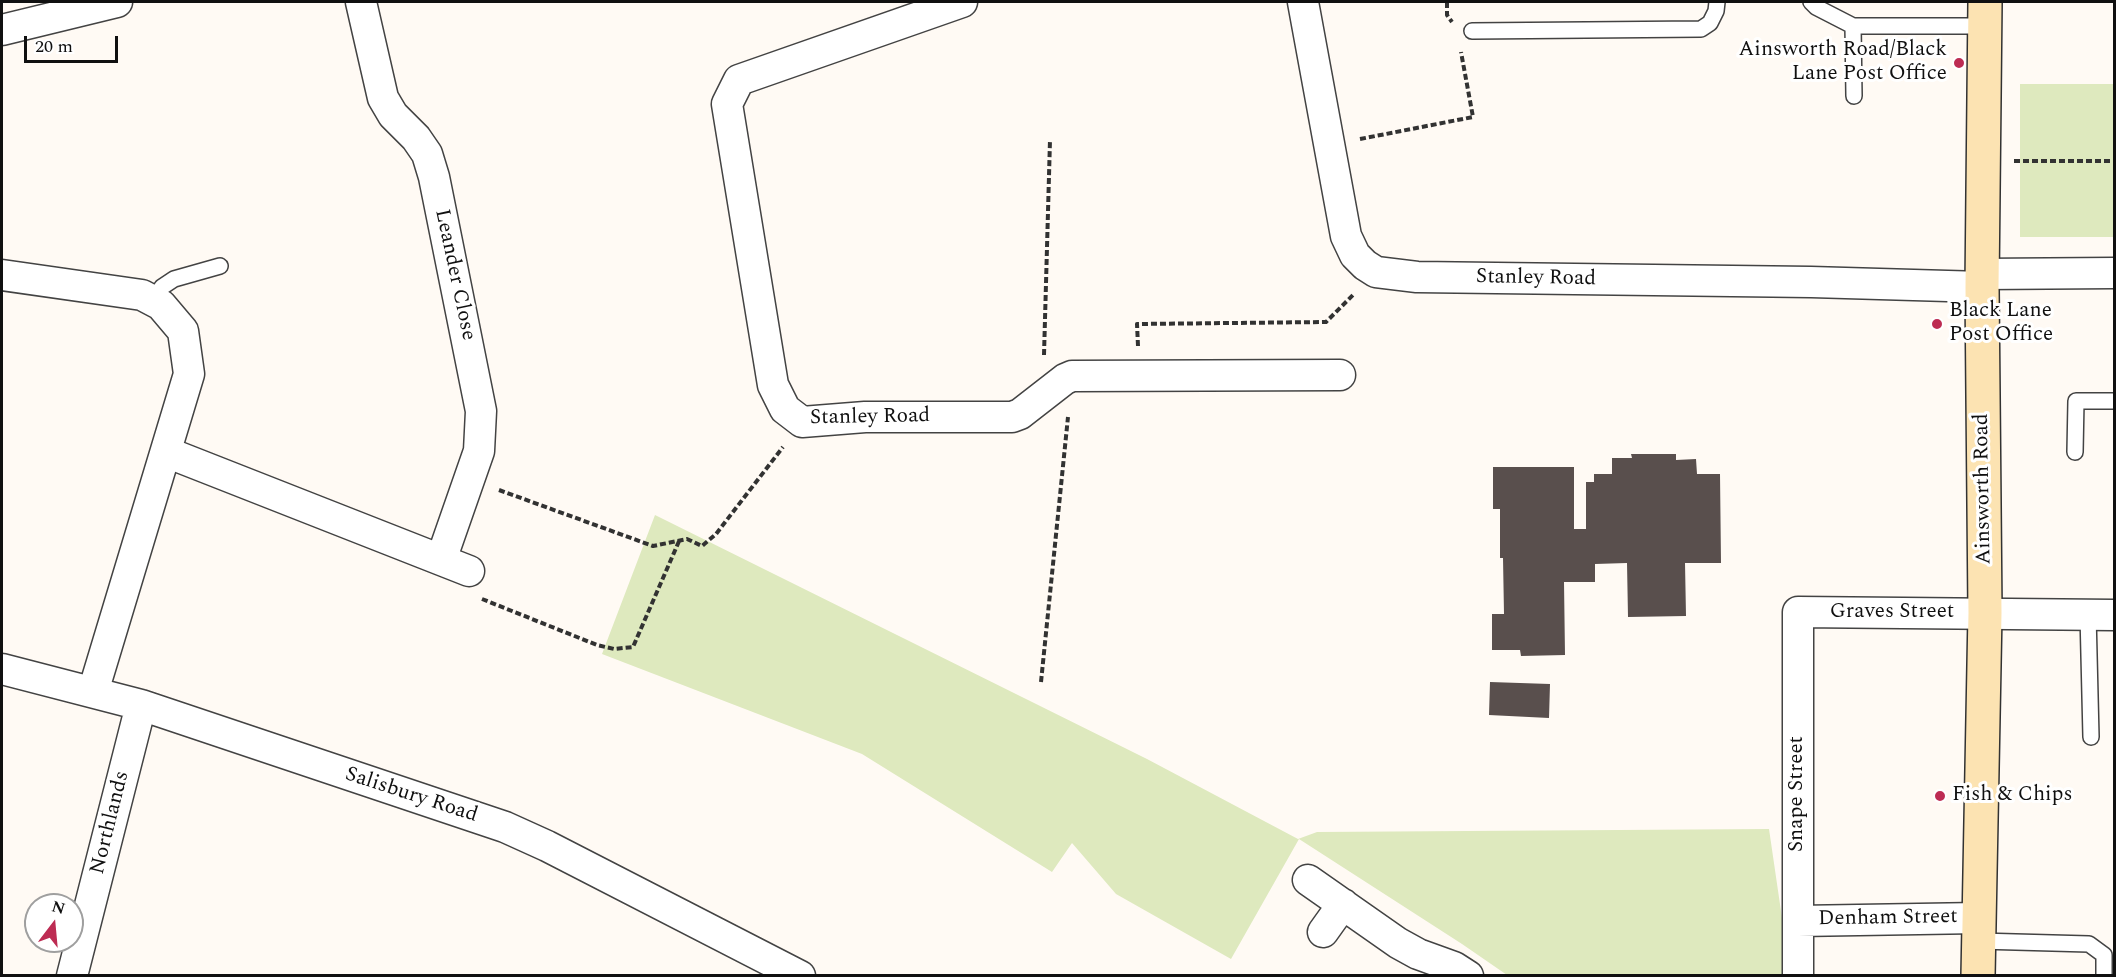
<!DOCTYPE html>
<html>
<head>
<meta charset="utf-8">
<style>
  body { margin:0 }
  #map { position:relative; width:2116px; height:977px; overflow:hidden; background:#fffaf4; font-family:Spectral,serif }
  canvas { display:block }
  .frame { position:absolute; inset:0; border:3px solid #101010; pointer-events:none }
  .north { position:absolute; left:24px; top:893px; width:60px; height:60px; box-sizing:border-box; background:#fff; border:2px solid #9f9f9f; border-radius:50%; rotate:16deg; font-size:16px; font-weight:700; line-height:24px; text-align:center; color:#101010 }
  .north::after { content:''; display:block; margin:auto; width:21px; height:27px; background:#bd2c53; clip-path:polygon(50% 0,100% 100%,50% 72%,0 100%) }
  .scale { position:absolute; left:24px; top:36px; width:94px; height:27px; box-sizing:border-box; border:3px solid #101010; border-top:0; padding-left:8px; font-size:18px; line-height:21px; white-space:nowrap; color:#101010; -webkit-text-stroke:4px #fff; paint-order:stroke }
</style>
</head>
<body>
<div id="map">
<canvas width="2116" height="977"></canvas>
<div class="frame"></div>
<div class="north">N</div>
<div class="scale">20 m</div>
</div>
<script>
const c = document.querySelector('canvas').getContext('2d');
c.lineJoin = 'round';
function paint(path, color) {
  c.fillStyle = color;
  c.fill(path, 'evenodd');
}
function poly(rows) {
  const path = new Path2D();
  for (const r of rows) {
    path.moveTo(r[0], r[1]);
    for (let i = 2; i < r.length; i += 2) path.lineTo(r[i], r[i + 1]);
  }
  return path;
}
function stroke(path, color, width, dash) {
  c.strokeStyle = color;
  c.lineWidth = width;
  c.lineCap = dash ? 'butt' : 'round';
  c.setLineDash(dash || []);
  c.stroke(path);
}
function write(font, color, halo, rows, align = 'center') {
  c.font = font + ' Spectral,serif';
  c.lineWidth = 6;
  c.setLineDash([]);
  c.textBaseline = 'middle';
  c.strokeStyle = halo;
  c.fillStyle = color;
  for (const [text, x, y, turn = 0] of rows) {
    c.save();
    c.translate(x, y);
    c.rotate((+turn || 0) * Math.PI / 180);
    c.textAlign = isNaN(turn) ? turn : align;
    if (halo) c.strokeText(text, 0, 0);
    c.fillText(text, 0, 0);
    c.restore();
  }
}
const green = poly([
  [2020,84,2114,84,2114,237,2020,237],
  [655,515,1147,759,1298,839,1317,832,1769,829,1782,918,1782,975,1507,975,1462,944,1299,839,1231,959,1116,894,1072,843,1052,872,862,754,602,654]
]);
const building = poly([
  [1631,454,1676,454,1676,460,1696,459,1697,474,1720,474,1721,563,1685,563,1686,616,1628,617,1627,563,1595,564,1595,582,1564,582,1565,655,1521,656,1520,650,1492,650,1492,614,1504,614,1503,558,1500,558,1500,509,1493,509,1493,467,1574,467,1574,529,1586,529,1586,482,1594,482,1594,474,1612,474,1612,458,1632,458],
  [1490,682,1550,684,1549,718,1489,715]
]);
const path = poly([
  [1447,2,1447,15,1452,22],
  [1360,139,1473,117,1461,52],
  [2014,161,2114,161],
  [1138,346,1137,324,1326,322,1354,294],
  [1044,355,1050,140],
  [499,490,653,546,687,539,702,546,716,534,783,447],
  [482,599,597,645,614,649,633,647,680,539],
  [1041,682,1068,417]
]);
const lane = poly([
  [1811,2,1816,7,1853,26,1985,26],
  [1853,26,1854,96],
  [1472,31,1701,29,1710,23,1716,11,1717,2],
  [153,300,162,287,174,279,220,266],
  [2075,452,2076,401,2114,401],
  [2088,614,2091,737],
  [1979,941,2089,944,2104,955,2104,976]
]);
const street = poly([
  [361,2,383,98,393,115,416,138,427,154,434,177,481,411,479,451,441,560],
  [962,2,739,80,727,104,773,385,785,409,802,422,865,417,1012,417,1020,414,1065,379,1072,376,1340,375],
  [1303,2,1346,236,1355,255,1365,265,1376,272,1417,277,1811,282,1982,287],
  [2,30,117,2],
  [1982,274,2114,273],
  [2,275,142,295,161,305,183,331,189,374,93,692],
  [166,452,469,571],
  [2,669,141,705,505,827,547,846,800,976],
  [1308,880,1398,943,1418,954,1454,967,1468,976],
  [1798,921,1979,918],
  [1323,932,1343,904],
  [72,976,141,705],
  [1798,976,1798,612,2114,615]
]);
const secondary = poly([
  [1978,976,1985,613,1982,287,1985,2]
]);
const markers = [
  [1959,63,6,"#bd2c53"],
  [1937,324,6,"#bd2c53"],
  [1940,796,6,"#bd2c53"]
];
const poiNames = [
  ["Ainsworth Road/Black",1947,51,"right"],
  ["Lane Post Office",1947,75,"right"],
  ["Black Lane",1949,312],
  ["Post Office",1949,336],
  ["Fish & Chips",1952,796]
];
const streetNames = [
  ["Leander Close",454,275,78],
  ["Stanley Road",1536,279,1],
  ["Stanley Road",870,418,-1],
  ["Ainsworth Road",1984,489,-91],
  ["Graves Street",1892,613],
  ["Snape Street",1798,794,-90],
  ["Salisbury Road",411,796,18],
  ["Northlands",111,823,-76],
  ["Denham Street",1888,919,-1]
];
paint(green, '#dee9be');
paint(building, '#594f4d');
stroke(lane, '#434343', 18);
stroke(street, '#434343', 33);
stroke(secondary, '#323232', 36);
stroke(path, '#323232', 4, [6, 3]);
stroke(lane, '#fff', 15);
stroke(street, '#fff', 30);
stroke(secondary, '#fce3b2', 33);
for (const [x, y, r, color] of markers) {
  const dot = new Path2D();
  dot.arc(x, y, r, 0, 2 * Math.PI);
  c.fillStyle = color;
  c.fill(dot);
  stroke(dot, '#fff', 2);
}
write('21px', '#101010', '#fff', poiNames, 'left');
write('21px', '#101010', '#fff', streetNames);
</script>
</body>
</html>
